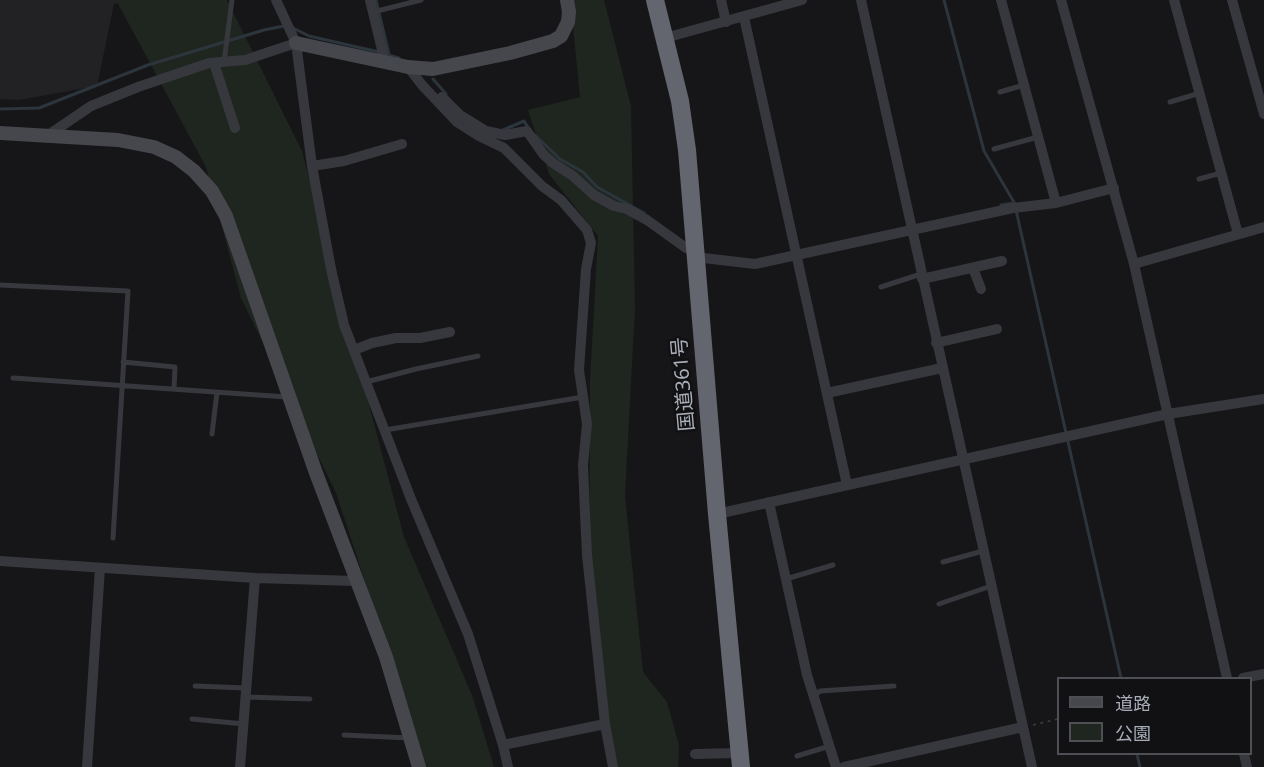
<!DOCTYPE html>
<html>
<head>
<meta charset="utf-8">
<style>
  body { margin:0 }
  #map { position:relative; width:1264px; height:767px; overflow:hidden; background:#161618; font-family:"Noto Sans","Noto Sans JP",sans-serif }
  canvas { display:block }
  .legend { position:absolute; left:1057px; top:677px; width:195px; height:78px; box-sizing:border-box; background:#111113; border:2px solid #4d4f55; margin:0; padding:8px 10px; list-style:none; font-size:18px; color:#a8adb8 }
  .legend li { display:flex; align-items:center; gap:12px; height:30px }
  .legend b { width:30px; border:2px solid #4d4f55 }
</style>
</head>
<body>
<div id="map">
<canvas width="1264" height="767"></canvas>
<ul class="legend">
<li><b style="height:8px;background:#45474d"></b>道路</li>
<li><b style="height:16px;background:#1e261f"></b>公園</li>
</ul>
</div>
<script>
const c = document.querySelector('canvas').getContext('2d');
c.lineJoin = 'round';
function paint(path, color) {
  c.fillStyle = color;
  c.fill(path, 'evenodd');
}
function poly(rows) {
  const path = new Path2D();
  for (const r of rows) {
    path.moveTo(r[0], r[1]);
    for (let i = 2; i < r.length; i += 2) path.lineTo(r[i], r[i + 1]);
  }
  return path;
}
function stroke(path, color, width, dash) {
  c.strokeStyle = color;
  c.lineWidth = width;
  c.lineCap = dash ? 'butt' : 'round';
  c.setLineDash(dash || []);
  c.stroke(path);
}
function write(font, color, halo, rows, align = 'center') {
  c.font = font + ' "Noto Sans","Noto Sans JP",sans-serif';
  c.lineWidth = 5;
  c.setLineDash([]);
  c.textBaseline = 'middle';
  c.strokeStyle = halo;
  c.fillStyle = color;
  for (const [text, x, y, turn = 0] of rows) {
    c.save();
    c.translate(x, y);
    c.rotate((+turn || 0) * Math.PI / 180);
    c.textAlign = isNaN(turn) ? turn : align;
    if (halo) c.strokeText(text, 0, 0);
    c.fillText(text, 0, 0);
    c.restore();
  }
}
const built = poly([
  [0,0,133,0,114,4,97,86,19,100,0,99]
]);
const green = poly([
  [116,0,227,0,302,151,404,537,472,695,494,767,426,767,336,493,241,298,206,167],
  [567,0,604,0,631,106,635,308,625,496,643,672,667,702,679,745,678,767,612,767,589,618,590,381,598,236,549,174,528,110,580,97,571,6]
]);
const stream = poly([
  [376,0,389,54],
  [944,0,984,151,1015,204],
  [293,28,309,36,379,52],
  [385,54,399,58],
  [433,79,446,94],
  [0,109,39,108,148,65,264,30,284,26],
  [503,130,524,121,529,129],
  [535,135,560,159,583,172,597,187,644,213],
  [1001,205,1014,203],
  [1016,210,1121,678],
  [1137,754,1140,767]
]);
const path = poly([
  [1033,725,1058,719]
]);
const lane = poly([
  [373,12,421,0],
  [224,62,232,0],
  [1000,92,1024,85],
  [1170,102,1200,93],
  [994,149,1038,137],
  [1199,179,1221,173],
  [0,285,128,291,113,538],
  [881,287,921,274],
  [123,362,175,367,174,389],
  [13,378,287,397],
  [366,382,416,369,478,356],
  [385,430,583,397],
  [212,434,217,392],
  [943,562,983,551],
  [786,579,833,565],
  [939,604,991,586],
  [195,686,246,688],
  [814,696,820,691,894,686],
  [246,697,310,699],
  [192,719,244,724],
  [344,735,409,738],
  [797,756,830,746]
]);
const street = poly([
  [276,0,296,43,312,166,331,269,344,325,411,499,468,634,503,745,508,767],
  [370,0,385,62],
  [721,0,726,22],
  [861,0,1032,767],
  [1001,0,1056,203],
  [1061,0,1134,264,1227,678],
  [1174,0,1238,234],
  [1232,0,1264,114],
  [744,17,847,485],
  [665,38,802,0],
  [214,63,235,128],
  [408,67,422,85,457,122,479,136,504,148,542,186,561,200,587,230,591,243,586,269,579,370,587,424,583,465,585,513,587,555,605,724,613,767],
  [442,97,460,115,486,131,505,135,527,131,543,154,553,163,573,176,594,195,614,206,627,209,647,220,686,248,695,250],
  [47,136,91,106,138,87,209,63,245,60,296,43],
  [312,166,344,161,402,144],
  [695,257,755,264,1013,208,1056,203,1114,188],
  [1134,264,1264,227],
  [973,268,981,289],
  [922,279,1002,261],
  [936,343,997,329],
  [354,350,372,343,396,338,420,338,450,332],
  [827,393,942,368],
  [769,502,807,675,836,767],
  [717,514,1168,414,1264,399],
  [0,561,255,578,356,581],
  [1243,678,1264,674],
  [503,745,605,724],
  [695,754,740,753],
  [1244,754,1247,767],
  [87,767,100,568],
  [240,767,255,578],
  [844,767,1023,727]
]);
const secondary = poly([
  [296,43,408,67,433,69,510,53,553,41,561,36,568,22,569,12,567,0],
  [0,133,118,140,154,147,176,157,194,171,212,191,226,216,316,473,386,657,419,767]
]);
const highway = poly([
  [655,0,680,101,687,150,717,514,741,767]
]);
const streetNames = [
  ["国道361号",684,384,-95]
];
paint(built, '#222225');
paint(green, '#1e261f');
stroke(stream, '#2c353c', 3);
stroke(path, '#3d3f44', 1.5, [3, 4.5]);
stroke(lane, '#37383d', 5);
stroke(street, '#37383d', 10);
stroke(secondary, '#45474d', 14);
stroke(highway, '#63666e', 18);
write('20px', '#a8adb8', '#111113', streetNames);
</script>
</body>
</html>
